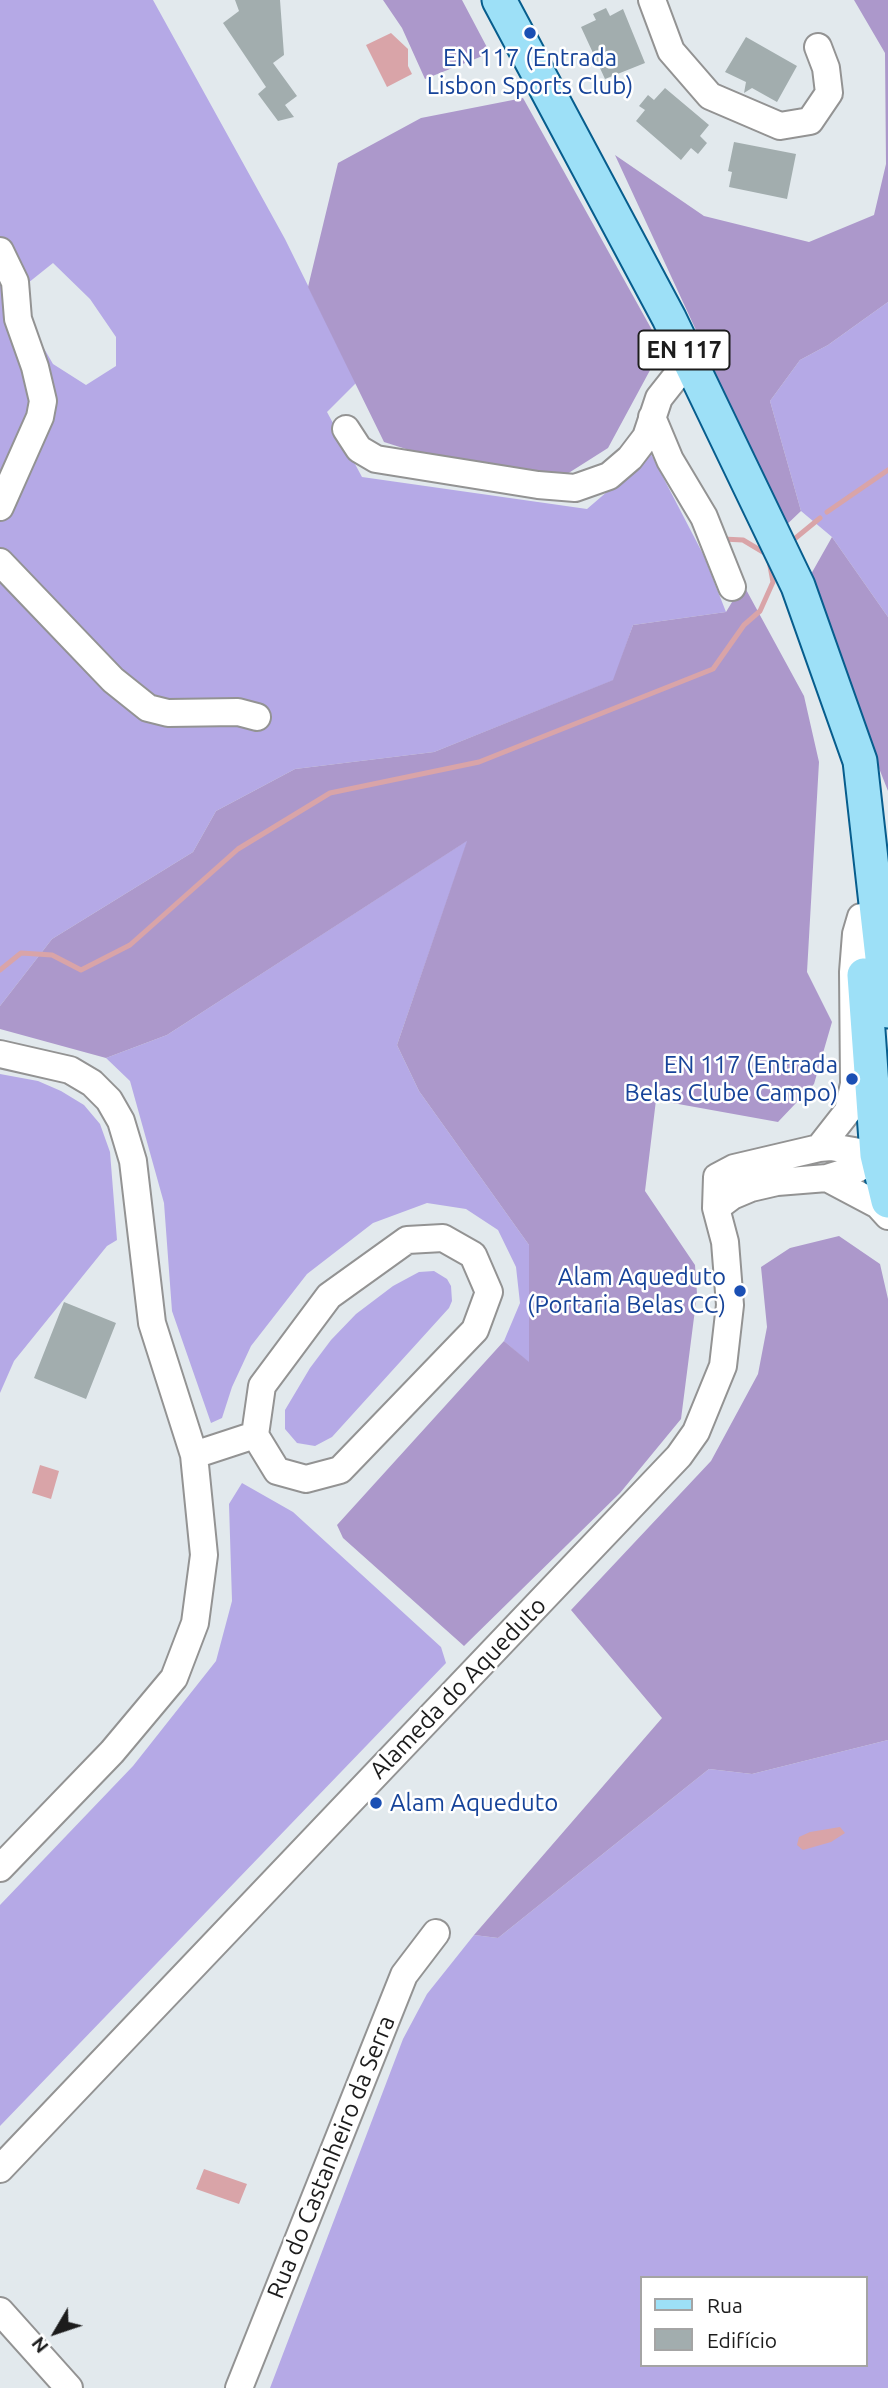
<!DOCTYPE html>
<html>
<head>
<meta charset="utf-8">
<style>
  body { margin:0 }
  #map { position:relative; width:888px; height:2388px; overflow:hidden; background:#e2e9ed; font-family:Ubuntu,sans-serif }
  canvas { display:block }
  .legend { position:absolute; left:640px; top:2276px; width:228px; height:91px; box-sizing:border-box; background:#fff; border:2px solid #a4a4a4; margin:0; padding:9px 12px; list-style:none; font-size:21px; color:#1c1c1c }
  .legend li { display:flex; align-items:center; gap:14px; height:35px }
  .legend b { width:35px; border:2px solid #a4a4a4 }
  .north { position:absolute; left:21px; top:2297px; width:70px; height:70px; -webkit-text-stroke:5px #fff; paint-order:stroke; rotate:231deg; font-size:19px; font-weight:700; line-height:28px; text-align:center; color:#1c1c1c }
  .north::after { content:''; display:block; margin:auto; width:24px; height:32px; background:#1c1c1c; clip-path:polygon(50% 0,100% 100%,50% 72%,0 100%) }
</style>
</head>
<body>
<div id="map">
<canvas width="888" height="2388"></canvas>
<ul class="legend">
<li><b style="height:9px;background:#9de0f7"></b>Rua</li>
<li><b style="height:19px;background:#a2adae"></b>Edifício</li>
</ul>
<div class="north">N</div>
</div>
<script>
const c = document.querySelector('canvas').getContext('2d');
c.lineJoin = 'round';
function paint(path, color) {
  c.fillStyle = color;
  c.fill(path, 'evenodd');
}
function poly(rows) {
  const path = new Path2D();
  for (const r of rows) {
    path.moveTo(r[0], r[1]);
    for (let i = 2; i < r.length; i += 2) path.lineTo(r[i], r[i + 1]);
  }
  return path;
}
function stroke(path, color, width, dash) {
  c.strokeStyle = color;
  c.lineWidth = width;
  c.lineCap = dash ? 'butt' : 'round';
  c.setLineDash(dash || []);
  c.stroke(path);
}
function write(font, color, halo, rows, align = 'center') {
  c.font = font + ' Ubuntu,sans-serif';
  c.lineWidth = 5;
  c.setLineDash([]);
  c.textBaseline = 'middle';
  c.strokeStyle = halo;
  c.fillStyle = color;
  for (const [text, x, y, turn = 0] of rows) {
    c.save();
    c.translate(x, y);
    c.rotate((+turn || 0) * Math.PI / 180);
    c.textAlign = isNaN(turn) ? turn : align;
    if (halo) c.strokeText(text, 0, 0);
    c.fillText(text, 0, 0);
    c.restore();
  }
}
const grass = poly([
  [0,0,153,0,285,239,356,383,327,412,362,477,587,509,651,454,704,556,726,612,633,625,614,680,434,752,295,769,216,811,193,852,52,939,0,1006],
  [53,263,90,299,116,337,116,366,86,385,53,364,13,295],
  [888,302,888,617,832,537,801,511,770,401,800,360,828,345],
  [468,840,397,1045,419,1091,529,1245,529,1363,504,1341,520,1303,516,1267,498,1230,466,1209,427,1203,373,1223,307,1274,251,1346,232,1387,222,1418,211,1423,172,1311,164,1203,130,1081,106,1058,167,1035],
  [0,1074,38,1081,61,1091,84,1105,100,1124,110,1152,117,1240,107,1246,14,1361,0,1393],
  [434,1271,447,1279,451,1286,452,1301,449,1308,332,1437,315,1446,297,1443,285,1429,285,1410,310,1368,331,1340,356,1314,393,1286,419,1272],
  [242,1483,293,1512,441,1647,446,1663,0,2126,0,1905,133,1766,216,1661,232,1601,229,1504],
  [888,1740,888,2388,270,2388,403,2039,427,1994,474,1935,498,1938,709,1769,752,1774],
  [641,2278,865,2278,865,2365,641,2365]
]);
const forest = poly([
  [383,0,462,0,490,53,425,79,402,28],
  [854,0,888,0,888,302,828,345,800,360,770,401,801,511,782,529,715,385,701,341,615,155,704,216,809,242,874,215,886,164,885,53],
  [523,98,662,348,608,448,567,474,447,462,384,442,308,287,338,163,421,118],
  [832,537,888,617,888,791,806,583],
  [743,584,804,696,819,762,807,972,832,1022,814,1084,778,1122,656,1100,645,1191,695,1265,697,1294,681,1419,620,1493,464,1646,343,1538,337,1525,504,1341,529,1362,529,1245,419,1091,397,1045,467,841,167,1035,106,1058,0,1029,0,1006,52,939,193,852,216,811,295,769,434,752,613,680,633,625,726,612],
  [839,1236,880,1264,888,1299,888,1740,752,1774,709,1769,498,1938,474,1935,662,1718,571,1610,711,1461,758,1374,767,1327,761,1267,790,1248]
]);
const water = poly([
  [391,33,408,49,408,66,412,74,387,87,366,45],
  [40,1465,59,1471,51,1499,32,1493],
  [840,1827,845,1833,831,1842,803,1850,797,1845,799,1837,810,1832],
  [204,2169,247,2184,239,2204,196,2189]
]);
const stream = poly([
  [827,512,888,470],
  [792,541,820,518],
  [0,970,21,953,52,955,81,970,130,945,238,849,330,793,479,762,713,669,744,625,760,611,773,582,768,555,743,540,723,539]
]);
const building = poly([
  [235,0,280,0,284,55,273,63,297,96,285,105,294,117,278,121,258,94,266,87,223,23,239,11],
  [606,8,610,16,623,9,645,63,605,79,581,27,596,20,593,14],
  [746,37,797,66,777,102,752,88,744,93,746,82,725,72],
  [665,88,709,125,700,136,707,143,698,154,691,148,681,160,636,121,645,110,639,106,648,95,654,100],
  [734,142,796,154,787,199,729,187,732,172,728,171],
  [64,1302,116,1323,86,1399,34,1378]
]);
const minor = poly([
  [652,0,671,51,710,96,780,126,810,121,829,93,826,68,818,47],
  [0,251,15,282,18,319,35,367,43,401,40,417,0,507],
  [652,417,670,460,704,517,732,587],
  [346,429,359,449,376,459,538,485,575,488,609,476,630,458,646,437,659,398,689,360],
  [0,562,113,680,148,708,168,713,238,712,257,717],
  [0,1054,70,1070,92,1083,109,1100,121,1121,133,1161,152,1323,194,1455,204,1555,195,1623,174,1678,112,1752,0,1868],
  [819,1148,848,1111,854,1084,853,972,856,934,861,917],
  [827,1178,878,1205,888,1216],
  [716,1208,732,1196,751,1188,777,1182,827,1178,859,1168,877,1155],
  [194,1455,255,1435,277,1471,306,1479,340,1470,475,1330,489,1292,473,1255,443,1238,407,1240,329,1296,262,1386,255,1435],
  [0,2169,679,1456,696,1432,723,1366,730,1305,725,1242,716,1208,717,1177,734,1168,819,1148,831,1147,877,1155],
  [0,2311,69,2388],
  [239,2388,404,1975,436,1933]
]);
const major = poly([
  [499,0,669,318,798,586,860,761,888,1011],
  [864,975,877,1155,888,1201]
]);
const markers = [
  [530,33,7,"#1a4fb4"],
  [852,1079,7,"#1a4fb4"],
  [740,1291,7,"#1a4fb4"],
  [376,1803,7,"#1a4fb4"]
];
const shields = [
  [684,350,91]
];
const shieldNames = [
  ["EN 117",684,350]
];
const transitNames = [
  ["EN 117 (Entrada",530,58,"center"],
  ["Lisbon Sports Club)",530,86,"center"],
  ["EN 117 (Entrada",838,1065],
  ["Belas Clube Campo)",838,1093],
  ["Alam Aqueduto",726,1277],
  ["(Portaria Belas CC)",726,1305],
  ["Alam Aqueduto",390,1803,"left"]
];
const streetNames = [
  ["Alameda do Aqueduto",458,1688,-46],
  ["Rua do Castanheiro da Serra",331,2157,-68]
];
paint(grass, '#b5a9e6');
paint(forest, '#ac98cb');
paint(water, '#d9a4a8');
stroke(stream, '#d9a4a8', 5);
paint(building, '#a2adae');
stroke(minor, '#939393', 30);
stroke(major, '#075d8d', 37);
stroke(minor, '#fff', 26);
stroke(major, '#9de0f7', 33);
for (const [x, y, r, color] of markers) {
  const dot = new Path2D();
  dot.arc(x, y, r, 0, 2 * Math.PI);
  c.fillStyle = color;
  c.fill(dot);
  stroke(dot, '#fff', 2.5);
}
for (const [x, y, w] of shields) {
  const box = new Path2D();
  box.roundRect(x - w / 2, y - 19.5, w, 39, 5);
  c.fillStyle = '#fff';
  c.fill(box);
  stroke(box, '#1c1c1c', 2);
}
write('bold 23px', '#1c1c1c', null, shieldNames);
write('24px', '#164399', '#fff', transitNames, 'right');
write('24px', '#1c1c1c', '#fff', streetNames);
</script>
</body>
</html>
